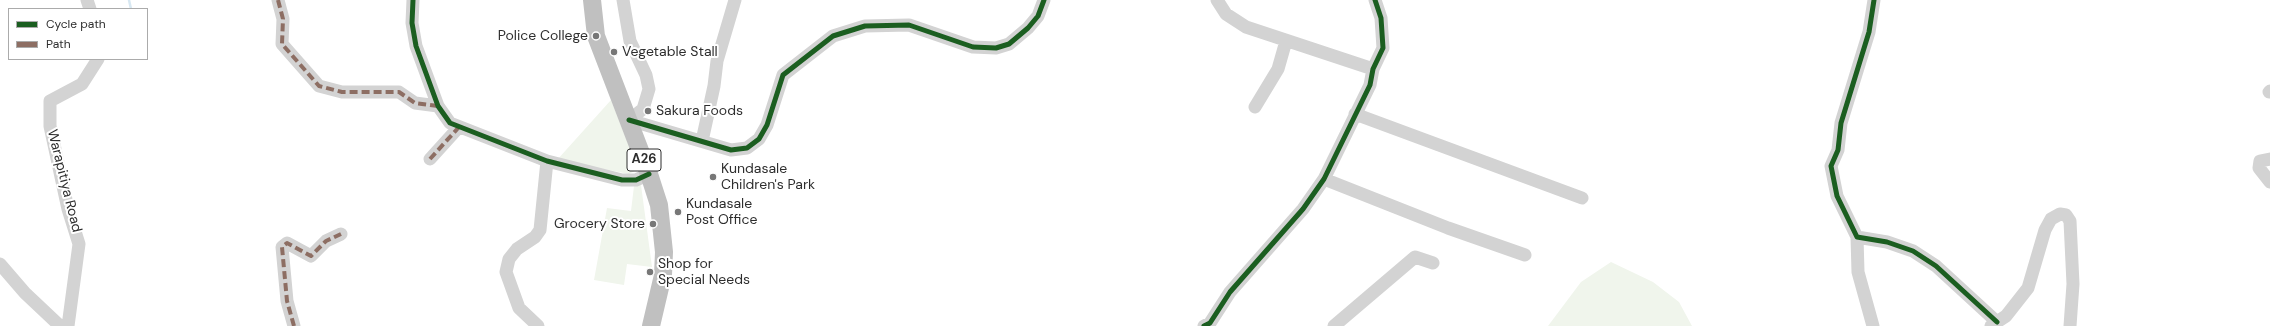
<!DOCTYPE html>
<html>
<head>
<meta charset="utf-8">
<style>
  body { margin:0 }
  #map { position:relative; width:2270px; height:326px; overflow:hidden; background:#fff; font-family:"DM Sans",sans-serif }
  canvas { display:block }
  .legend { position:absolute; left:8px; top:8px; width:140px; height:52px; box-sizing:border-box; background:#fff; border:1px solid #ababab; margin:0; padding:5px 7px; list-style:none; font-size:12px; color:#2e2e2e }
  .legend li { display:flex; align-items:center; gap:8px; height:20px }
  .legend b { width:20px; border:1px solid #ababab }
</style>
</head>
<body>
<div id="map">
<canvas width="2270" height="326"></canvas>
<ul class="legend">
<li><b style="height:5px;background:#1b5e20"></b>Cycle path</li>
<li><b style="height:5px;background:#8d6e63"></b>Path</li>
</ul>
</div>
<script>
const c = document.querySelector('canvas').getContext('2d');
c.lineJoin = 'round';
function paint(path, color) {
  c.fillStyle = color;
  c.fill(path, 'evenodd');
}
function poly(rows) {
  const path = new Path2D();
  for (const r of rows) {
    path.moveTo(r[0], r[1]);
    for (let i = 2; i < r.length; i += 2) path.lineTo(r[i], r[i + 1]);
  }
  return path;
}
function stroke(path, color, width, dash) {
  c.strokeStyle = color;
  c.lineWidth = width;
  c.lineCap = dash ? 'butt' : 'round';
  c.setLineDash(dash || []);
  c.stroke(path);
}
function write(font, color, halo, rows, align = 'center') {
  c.font = font + ' "DM Sans",sans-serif';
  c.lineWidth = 4;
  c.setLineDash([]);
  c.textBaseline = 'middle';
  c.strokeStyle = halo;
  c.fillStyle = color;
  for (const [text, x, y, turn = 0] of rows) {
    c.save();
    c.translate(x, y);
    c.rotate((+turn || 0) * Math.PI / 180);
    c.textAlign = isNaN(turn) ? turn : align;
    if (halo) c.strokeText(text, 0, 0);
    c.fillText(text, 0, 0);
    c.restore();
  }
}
const green = poly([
  [611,100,638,169,629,174,557,160],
  [641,185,652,267,627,264,624,285,594,280,607,208,631,211,634,186],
  [1611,262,1653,282,1679,302,1692,326,1548,326,1581,282]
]);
const stream = poly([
  [129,0,131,9]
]);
const minor = poly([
  [87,0,90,9],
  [278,0,283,19,282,44,319,86,342,92,399,92,415,103,438,106],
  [413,0,412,23,416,46,438,106,450,123,547,161,622,180,636,180,649,174],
  [623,0,630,41,646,75,649,89,643,109,629,120],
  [1217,0,1226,14,1246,27,1373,69],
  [1874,0,1869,32,1841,123,1838,150,1831,166,1837,196,1857,237,1887,242,1913,251,1936,266,1997,322],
  [2269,92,2270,91],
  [1255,107,1278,69,1286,41],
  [1355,114,1582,198],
  [629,120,731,150,747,148,759,139,767,125,783,75,833,36,865,26,909,25,973,47,996,48,1009,44,1028,28,1038,16,1044,0],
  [702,141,714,86,717,61,735,0],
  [430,159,459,127],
  [2270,159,2260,161,2259,168,2270,182],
  [1324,179,1448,228,1525,255],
  [1857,237,1858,272,1873,326],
  [0,264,25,293,60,326],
  [68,326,79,244,68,209,50,126,50,101,82,84,98,59],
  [294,326,287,301,282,247,287,243,311,256,326,241,341,234],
  [538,326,519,308,506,272,509,259,517,249,535,237,540,230,547,161],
  [1204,326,1210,323,1230,292,1303,209,1324,179,1370,85,1373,69,1383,48,1381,18,1375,0],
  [1334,326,1415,257,1433,263],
  [1991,326,2006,316,2028,288,2045,230,2051,219,2060,214,2066,215,2070,221,2073,284,2070,326]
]);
const highway = poly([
  [592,0,596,36,649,174,659,205,664,252,663,275,651,326]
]);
const quiet = poly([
  [278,0,283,19,282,44,319,86,342,92,399,92,415,103,438,106],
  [430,159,459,127],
  [294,326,287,301,282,247,287,243,311,256,326,241,341,234]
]);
const cycleway = poly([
  [413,0,412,23,416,46,438,106,450,123,547,161,622,180,636,180,649,174],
  [1874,0,1869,32,1841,123,1838,150,1831,166,1837,196,1857,237,1887,242,1913,251,1936,266,1997,322],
  [629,120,731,150,747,148,759,139,767,125,783,75,833,36,865,26,909,25,973,47,996,48,1009,44,1028,28,1038,16,1044,0],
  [1204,326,1210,323,1230,292,1303,209,1324,179,1370,85,1373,69,1383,48,1381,18,1375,0]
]);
const markers = [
  [596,36,4,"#777"],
  [614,52,4,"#777"],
  [648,111,4,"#777"],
  [713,177,4,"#777"],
  [678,212,4,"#777"],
  [653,224,4,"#777"],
  [650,272,4,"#777"]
];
const shields = [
  [644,160,34]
];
const shieldNames = [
  ["A26",644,160]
];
const poiNames = [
  ["Police College",588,36,"right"],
  ["Vegetable Stall",622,52],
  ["Sakura Foods",656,111],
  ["Kundasale",721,169],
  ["Children's Park",721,185],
  ["Kundasale",686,204],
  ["Post Office",686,220],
  ["Grocery Store",645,224,"right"],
  ["Shop for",658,264],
  ["Special Needs",658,280]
];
const streetNames = [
  ["Warapitiya Road",64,181,76]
];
paint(green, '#f0f5ec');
stroke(stream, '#d8e8f2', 2.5);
stroke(minor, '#d3d3d3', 13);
stroke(highway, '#c0c0c0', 18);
stroke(quiet, '#8d6e63', 4, [8, 4]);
stroke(cycleway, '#1b5e20', 5);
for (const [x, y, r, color] of markers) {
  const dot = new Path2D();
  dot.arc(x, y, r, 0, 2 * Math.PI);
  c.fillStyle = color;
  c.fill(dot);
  stroke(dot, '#fff', 1.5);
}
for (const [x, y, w] of shields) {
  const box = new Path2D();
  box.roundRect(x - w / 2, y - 11, w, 22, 3);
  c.fillStyle = '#fff';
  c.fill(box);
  stroke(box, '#2e2e2e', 1);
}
write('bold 13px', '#2e2e2e', null, shieldNames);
write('14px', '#2e2e2e', '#fff', poiNames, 'left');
write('14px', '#2e2e2e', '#fff', streetNames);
</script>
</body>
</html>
